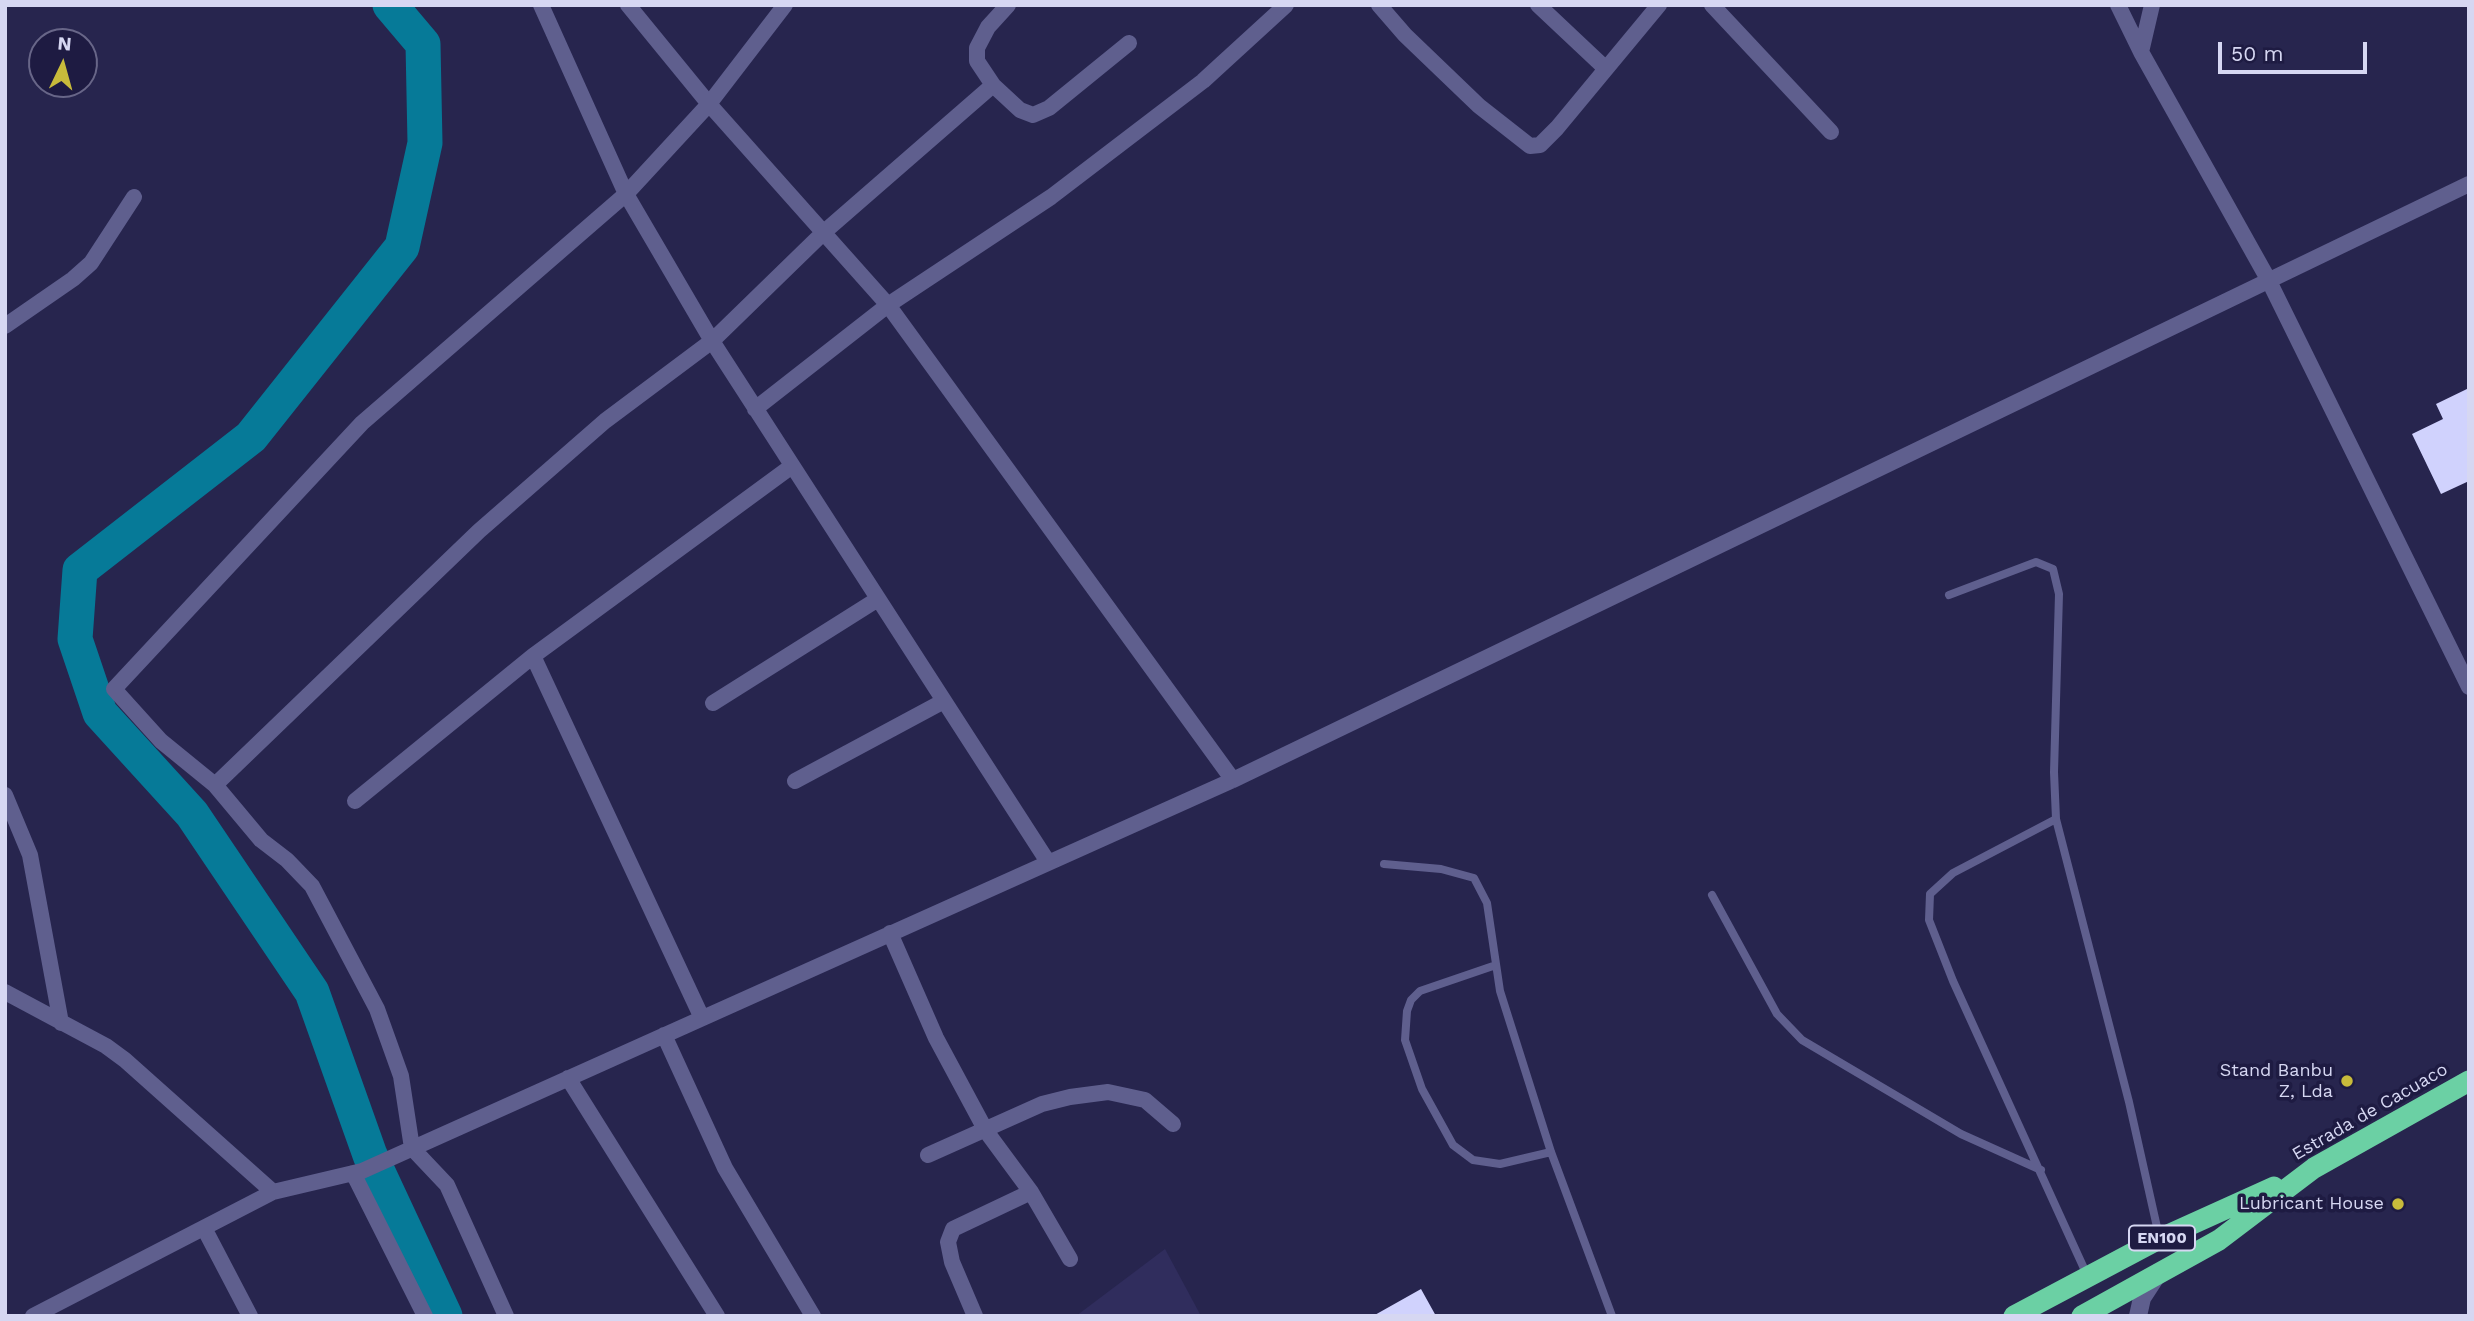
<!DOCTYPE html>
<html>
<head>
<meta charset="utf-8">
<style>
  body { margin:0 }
  #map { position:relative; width:2474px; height:1321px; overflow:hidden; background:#27254e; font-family:"Work Sans",sans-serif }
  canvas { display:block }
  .frame { position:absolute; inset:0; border:7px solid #d6d7f2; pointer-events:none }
  .north { position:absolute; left:28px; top:28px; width:70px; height:70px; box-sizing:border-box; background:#1e1b42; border:2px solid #686688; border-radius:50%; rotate:5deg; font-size:19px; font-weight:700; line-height:28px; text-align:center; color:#d6d7f2 }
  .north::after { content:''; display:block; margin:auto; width:24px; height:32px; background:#c8bb3b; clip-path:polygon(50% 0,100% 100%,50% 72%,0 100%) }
  .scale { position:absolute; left:2218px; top:42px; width:149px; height:32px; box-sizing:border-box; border:4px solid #d6d7f2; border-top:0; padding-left:9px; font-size:21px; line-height:24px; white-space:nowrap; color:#d6d7f2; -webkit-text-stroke:5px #1e1b42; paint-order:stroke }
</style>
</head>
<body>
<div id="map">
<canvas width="2474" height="1321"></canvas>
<div class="frame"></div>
<div class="north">N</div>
<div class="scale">50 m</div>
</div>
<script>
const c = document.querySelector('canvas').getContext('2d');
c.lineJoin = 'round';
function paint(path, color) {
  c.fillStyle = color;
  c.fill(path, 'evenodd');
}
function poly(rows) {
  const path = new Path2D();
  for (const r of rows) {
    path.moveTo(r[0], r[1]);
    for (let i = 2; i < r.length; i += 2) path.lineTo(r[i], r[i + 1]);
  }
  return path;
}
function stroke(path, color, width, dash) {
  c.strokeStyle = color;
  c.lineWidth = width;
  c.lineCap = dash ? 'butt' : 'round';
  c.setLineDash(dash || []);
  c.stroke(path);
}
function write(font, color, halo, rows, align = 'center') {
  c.font = font + ' "Work Sans",sans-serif';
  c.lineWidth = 7;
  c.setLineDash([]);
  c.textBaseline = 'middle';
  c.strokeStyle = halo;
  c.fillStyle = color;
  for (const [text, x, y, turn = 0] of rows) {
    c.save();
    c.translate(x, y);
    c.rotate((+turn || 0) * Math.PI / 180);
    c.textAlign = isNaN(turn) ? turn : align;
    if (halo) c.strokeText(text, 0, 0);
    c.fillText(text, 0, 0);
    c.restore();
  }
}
const built = poly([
  [1165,1249,1201,1316,1076,1316]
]);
const river = poly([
  [390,5,423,44,425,143,402,247,251,437,80,570,75,639,100,713,192,814,312,992,370,1155,445,1316]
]);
const building = poly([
  [2469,388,2469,481,2441,494,2412,434,2443,419,2436,404],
  [1421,1289,1436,1316,1373,1316]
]);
const lane = poly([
  [1949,595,2036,562,2053,569,2059,594,2054,772,2056,819,2129,1102,2159,1236],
  [2056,819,1953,873,1930,894,1929,920,1953,981,2087,1275],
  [1384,864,1441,869,1474,878,1487,903,1500,991,1551,1152,1612,1316],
  [1712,895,1777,1014,1802,1040,1961,1134,2041,1170],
  [1496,965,1420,991,1411,1000,1407,1011,1405,1040,1422,1089,1453,1145,1473,1160,1500,1164,1551,1152]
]);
const street = poly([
  [541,5,626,194,712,341,1048,862],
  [628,5,709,104,888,305,1233,780],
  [1008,5,988,27,977,48,977,61,993,85,1020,110,1033,115,1049,108,1129,43],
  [1379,5,1405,35,1479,106,1530,146,1540,145,1557,128,1659,5],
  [1538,5,1605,68],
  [1712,5,1831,132],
  [2118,5,2141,52,2268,279,2469,687],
  [2141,52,2152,5],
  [5,326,73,279,91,263,134,197],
  [755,409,888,305,1051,197,1203,81,1286,5],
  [533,656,702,1018],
  [713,703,878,599],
  [795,781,944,701],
  [215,785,479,531,605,421,712,341,823,233,993,85],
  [5,795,30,855,61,1023],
  [355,801,533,656,792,466],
  [890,933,936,1038,986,1131,1031,1192,1070,1259],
  [5,992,106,1046,125,1060,273,1192],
  [664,1035,725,1168,813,1316],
  [568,1078,717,1316],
  [928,1155,1042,1104,1070,1097,1108,1092,1145,1100,1173,1124],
  [353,1173,425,1316],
  [204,1228,250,1316],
  [33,1316,273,1192,362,1171,1233,780,2469,184],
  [506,1316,447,1185,412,1148,401,1076,377,1009,312,886,287,860,261,840,215,785,161,741,114,689,362,423,626,194,709,104,785,5],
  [975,1316,952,1262,948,1242,953,1229,1031,1192]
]);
const secondary = poly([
  [2138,1316,2142,1298,2157,1275]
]);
const highway = poly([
  [2014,1316,2159,1239,2274,1187],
  [2082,1316,2219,1240,2314,1168,2469,1081]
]);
const markers = [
  [2347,1081,7,"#c8bb3b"],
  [2398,1204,7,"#c8bb3b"]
];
const shields = [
  [2162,1238,66]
];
const shieldNames = [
  ["EN100",2162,1238]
];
const poiNames = [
  ["Stand Banbu",2333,1071],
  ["Z, Lda",2333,1092],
  ["Lubricant House",2384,1204]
];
const streetNames = [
  ["Estrada de Cacuaco",2370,1112,-30]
];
paint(built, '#302d5d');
stroke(river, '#067a98', 35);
paint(building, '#d0d2fd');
stroke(lane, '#5f5f8e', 8);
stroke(street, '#5f5f8e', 16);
stroke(secondary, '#5f5f8e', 18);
stroke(highway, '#6bd0a4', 21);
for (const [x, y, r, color] of markers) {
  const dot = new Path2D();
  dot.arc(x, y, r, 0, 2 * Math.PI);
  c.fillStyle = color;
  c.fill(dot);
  stroke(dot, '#1e1b42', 2.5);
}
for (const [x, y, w] of shields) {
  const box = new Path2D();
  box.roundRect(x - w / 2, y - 12.5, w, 25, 5);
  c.fillStyle = '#1e1b42';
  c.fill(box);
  stroke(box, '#d6d7f2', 2);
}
write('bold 16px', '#d6d7f2', null, shieldNames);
write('18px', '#d6d7f2', '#1e1b42', poiNames, 'right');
write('18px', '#d6d7f2', '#1e1b42', streetNames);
</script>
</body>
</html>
